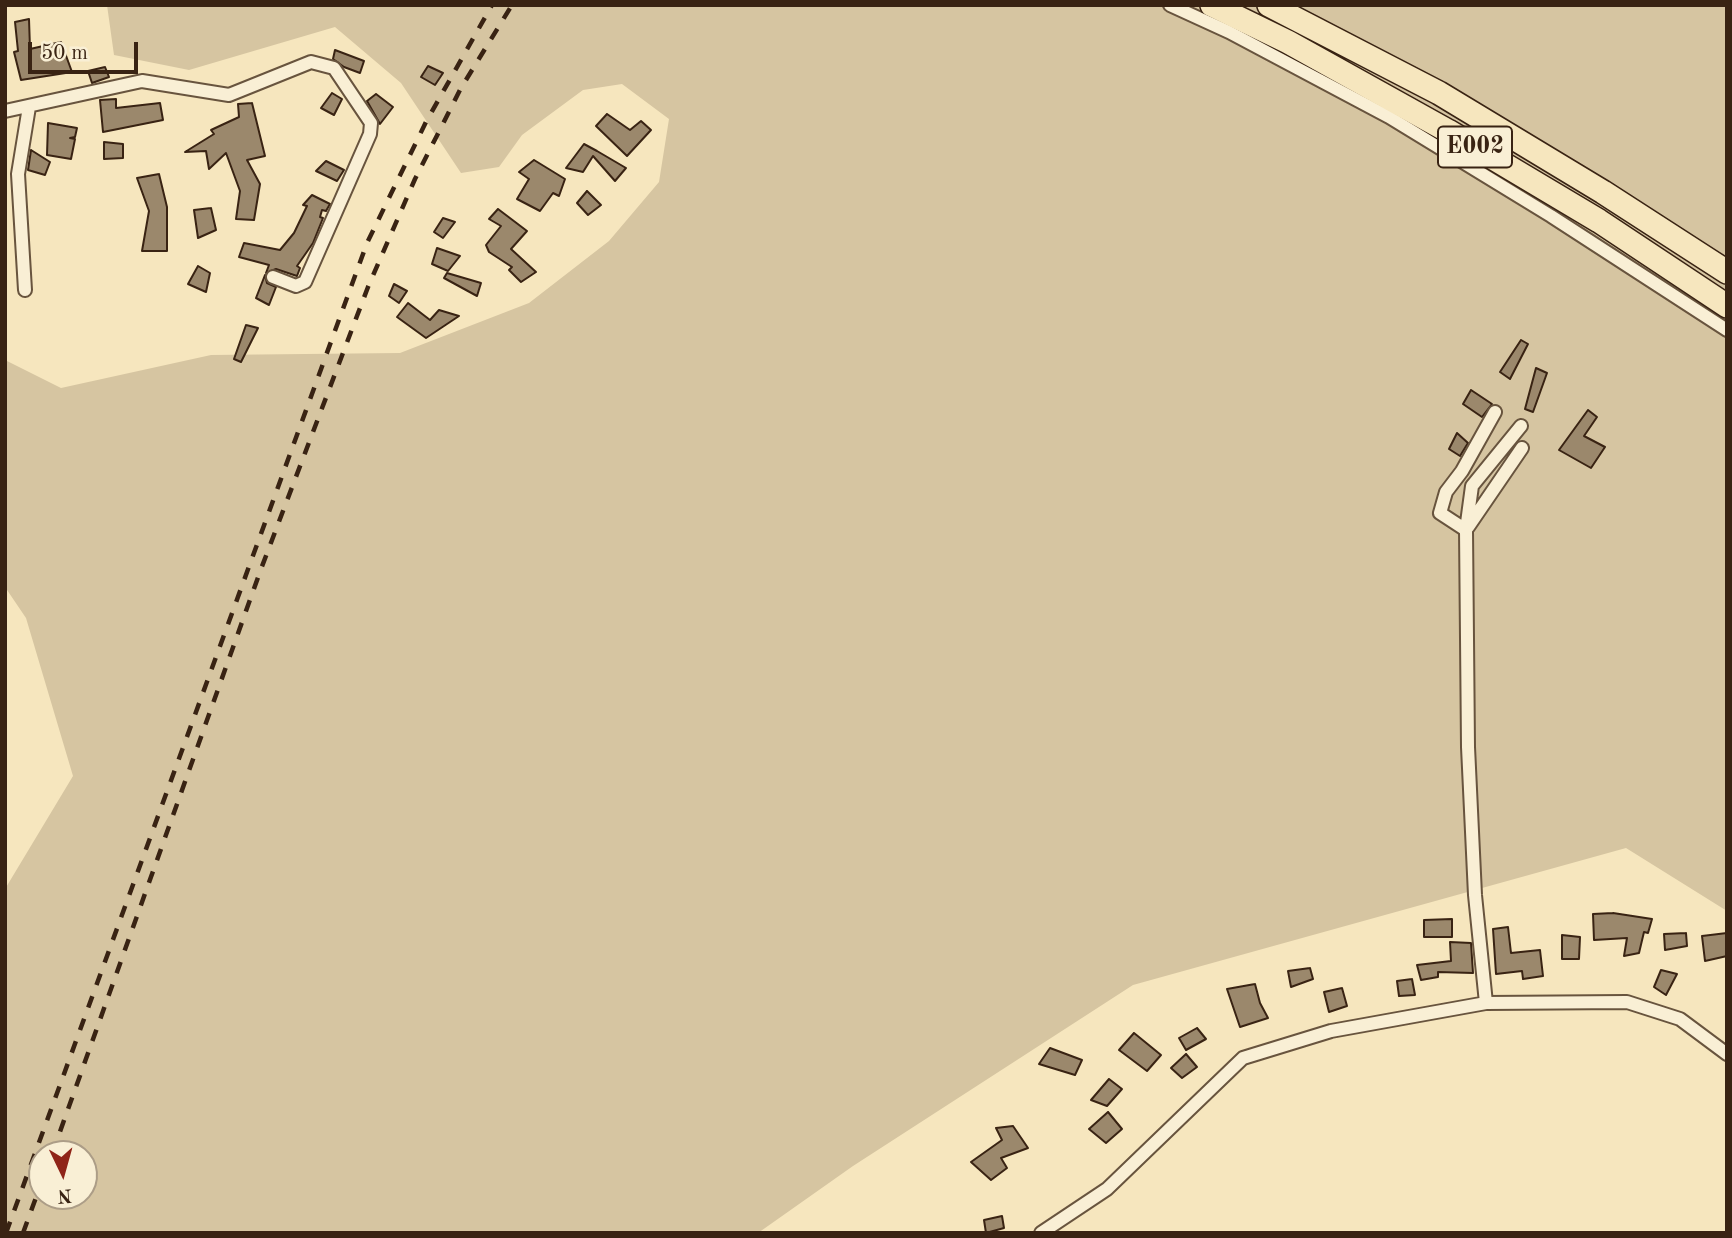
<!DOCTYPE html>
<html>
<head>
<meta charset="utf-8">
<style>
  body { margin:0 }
  #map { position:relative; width:1732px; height:1238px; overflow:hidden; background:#f6e6be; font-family:"Old Standard TT",serif }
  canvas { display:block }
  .frame { position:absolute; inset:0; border:7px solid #392313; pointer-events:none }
  .north { position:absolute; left:28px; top:1140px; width:70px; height:70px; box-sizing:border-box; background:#f9efd5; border:2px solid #ac9d87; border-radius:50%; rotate:175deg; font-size:19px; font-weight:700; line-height:28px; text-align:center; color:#392313 }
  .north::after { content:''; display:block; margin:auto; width:24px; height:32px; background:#8f2418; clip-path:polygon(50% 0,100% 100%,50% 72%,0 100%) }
  .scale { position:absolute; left:28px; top:42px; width:110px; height:32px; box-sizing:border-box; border:4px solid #392313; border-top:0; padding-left:9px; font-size:21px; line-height:24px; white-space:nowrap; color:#392313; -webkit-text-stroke:5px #f9efd5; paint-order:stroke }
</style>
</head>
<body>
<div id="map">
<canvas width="1732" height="1238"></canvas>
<div class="frame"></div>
<div class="north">N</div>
<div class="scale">50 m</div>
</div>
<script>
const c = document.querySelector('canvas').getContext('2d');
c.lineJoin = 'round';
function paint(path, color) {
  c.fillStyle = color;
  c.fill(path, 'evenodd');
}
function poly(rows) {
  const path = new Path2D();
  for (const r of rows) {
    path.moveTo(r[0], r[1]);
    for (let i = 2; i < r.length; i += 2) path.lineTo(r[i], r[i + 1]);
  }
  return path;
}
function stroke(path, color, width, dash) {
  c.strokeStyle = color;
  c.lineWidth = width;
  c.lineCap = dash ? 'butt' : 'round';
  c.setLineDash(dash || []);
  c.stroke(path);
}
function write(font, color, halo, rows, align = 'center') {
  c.font = font + ' "Old Standard TT",serif';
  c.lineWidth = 7;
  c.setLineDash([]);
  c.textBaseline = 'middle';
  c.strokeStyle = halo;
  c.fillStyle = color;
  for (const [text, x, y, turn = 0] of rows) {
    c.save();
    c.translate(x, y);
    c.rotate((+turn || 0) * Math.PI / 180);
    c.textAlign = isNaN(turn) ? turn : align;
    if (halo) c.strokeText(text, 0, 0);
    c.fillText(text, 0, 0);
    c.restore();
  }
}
const green = poly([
  [107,5,1727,5,1727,911,1626,848,1133,985,853,1166,758,1233,5,1233,5,889,73,776,26,618,5,587,5,360,61,388,211,355,400,353,529,303,609,241,659,182,669,119,622,84,583,90,522,135,499,167,461,173,401,83,335,27,189,70,114,55],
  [42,1154,84,1154,84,1196,42,1196]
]);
const building = poly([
  [29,19,30,49,61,42,72,72,21,80,14,52,18,51,15,22,29,19],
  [335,50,364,61,360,73,344,67,333,59,335,50],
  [428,66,443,73,435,85,421,77,428,66],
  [105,67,109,77,92,83,88,71,105,67],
  [332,93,342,99,334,115,321,108,332,93],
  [376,94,393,107,380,124,367,101,376,94],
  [116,99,116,108,160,103,163,120,103,132,100,100,116,99],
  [252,103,265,156,247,160,260,184,254,220,236,219,240,191,226,153,209,169,206,151,185,152,214,134,211,130,239,117,238,104,252,103],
  [607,114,630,130,641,121,651,130,627,156,596,126,607,114],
  [48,123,77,128,75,137,70,138,75,139,71,159,47,155,48,123],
  [104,142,123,144,123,158,104,159,104,142],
  [584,144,597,151,626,168,615,181,593,156,583,172,566,168,584,144],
  [31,150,50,162,45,175,28,170,31,150],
  [534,160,565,179,559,196,553,193,540,211,517,199,529,179,519,172,534,160],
  [326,161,344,170,337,181,316,171,326,161],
  [159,174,167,207,167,251,142,251,149,211,137,178,159,174],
  [587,191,601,205,588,215,577,203,587,191],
  [312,195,330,204,326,211,322,210,320,217,323,218,313,243,297,266,300,268,297,276,276,269,266,273,269,265,239,257,244,243,280,250,294,233,307,206,303,205,312,195],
  [211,208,216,230,198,238,194,210,211,208],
  [498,209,527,231,511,249,536,272,521,282,509,270,512,267,489,252,486,245,501,226,489,219,498,209],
  [443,218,455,222,443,238,434,232,443,218],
  [437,248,460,256,448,271,432,264,437,248],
  [198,266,210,273,206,292,188,284,198,266],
  [447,273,481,283,477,296,444,278,447,273],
  [265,275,267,283,276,287,269,305,256,298,265,275],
  [394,284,407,291,399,303,389,296,394,284],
  [408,303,430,320,439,310,459,316,426,338,397,317,408,303],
  [246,325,258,328,241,362,234,359,246,325],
  [1521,340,1528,344,1510,379,1500,372,1521,340],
  [1536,368,1547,373,1533,412,1525,409,1536,368],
  [1471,390,1492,404,1482,417,1463,404,1471,390],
  [1588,410,1597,417,1584,436,1605,447,1591,468,1559,450,1588,410],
  [1457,433,1468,443,1460,456,1449,449,1457,433],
  [1613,913,1652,919,1648,933,1644,932,1639,953,1624,956,1627,938,1594,940,1593,914,1613,913],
  [1452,919,1452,937,1424,937,1424,920,1452,919],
  [1508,927,1511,953,1540,950,1543,976,1523,979,1522,971,1496,974,1493,929,1508,927],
  [1686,933,1687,946,1665,950,1664,934,1686,933],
  [1727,933,1727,956,1705,961,1702,936,1727,933],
  [1562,935,1580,937,1579,959,1562,959,1562,935],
  [1450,942,1471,943,1473,973,1438,972,1438,977,1421,980,1417,965,1451,961,1450,942],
  [1310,968,1313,979,1291,987,1288,971,1310,968],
  [1661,970,1677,974,1666,995,1654,987,1661,970],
  [1412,979,1415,995,1399,996,1397,981,1412,979],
  [1255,984,1260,1003,1268,1018,1240,1027,1227,989,1255,984],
  [1342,988,1347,1006,1329,1012,1324,992,1342,988],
  [1197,1028,1206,1039,1186,1050,1179,1038,1197,1028],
  [1134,1033,1161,1055,1147,1071,1119,1050,1134,1033],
  [1050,1048,1082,1060,1075,1075,1039,1064,1050,1048],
  [1186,1054,1197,1067,1182,1078,1171,1068,1186,1054],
  [1109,1079,1122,1089,1107,1106,1091,1100,1109,1079],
  [1108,1112,1122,1129,1106,1143,1089,1129,1108,1112],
  [1013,1126,1028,1148,1001,1158,1007,1168,991,1180,971,1162,1002,1140,996,1128,1013,1126],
  [1002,1216,1004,1228,986,1233,984,1220,1002,1216]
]);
const street = poly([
  [1170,5,1229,32,1389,117,1551,216,1727,330],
  [5,111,142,81,229,95,311,62,334,68,371,123,370,134,305,282,296,286,273,277],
  [25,290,18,174,29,107],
  [1468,527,1522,448],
  [1466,530,1440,513,1446,492,1462,471,1495,412],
  [1486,1003,1475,895,1468,747,1466,530,1472,486,1521,426],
  [1041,1233,1107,1189,1243,1058,1331,1031,1486,1003,1627,1002,1680,1019,1727,1054]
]);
const highway = poly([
  [1212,5,1288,42,1448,131,1599,221,1727,306],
  [1269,5,1439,93,1603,192,1727,272]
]);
const rail = poly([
  [52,1154,261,569,368,287,415,179,461,88,512,5],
  [6,1233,367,243,426,122,492,5],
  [23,1233,42,1181]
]);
const shields = [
  [1475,147,74]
];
const shieldNames = [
  ["E002",1475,147]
];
paint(green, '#d6c5a1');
paint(building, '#9b886c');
stroke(building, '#392313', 2);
stroke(street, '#68543e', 16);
stroke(highway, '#392313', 26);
stroke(street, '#f9efd5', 12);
stroke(highway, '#f6e6be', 23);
stroke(rail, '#392313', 4.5, [12, 12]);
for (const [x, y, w] of shields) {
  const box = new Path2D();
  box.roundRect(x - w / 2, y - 20.5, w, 41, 5);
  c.fillStyle = '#f9efd5';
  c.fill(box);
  stroke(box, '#392313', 2);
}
write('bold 24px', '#392313', null, shieldNames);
</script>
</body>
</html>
